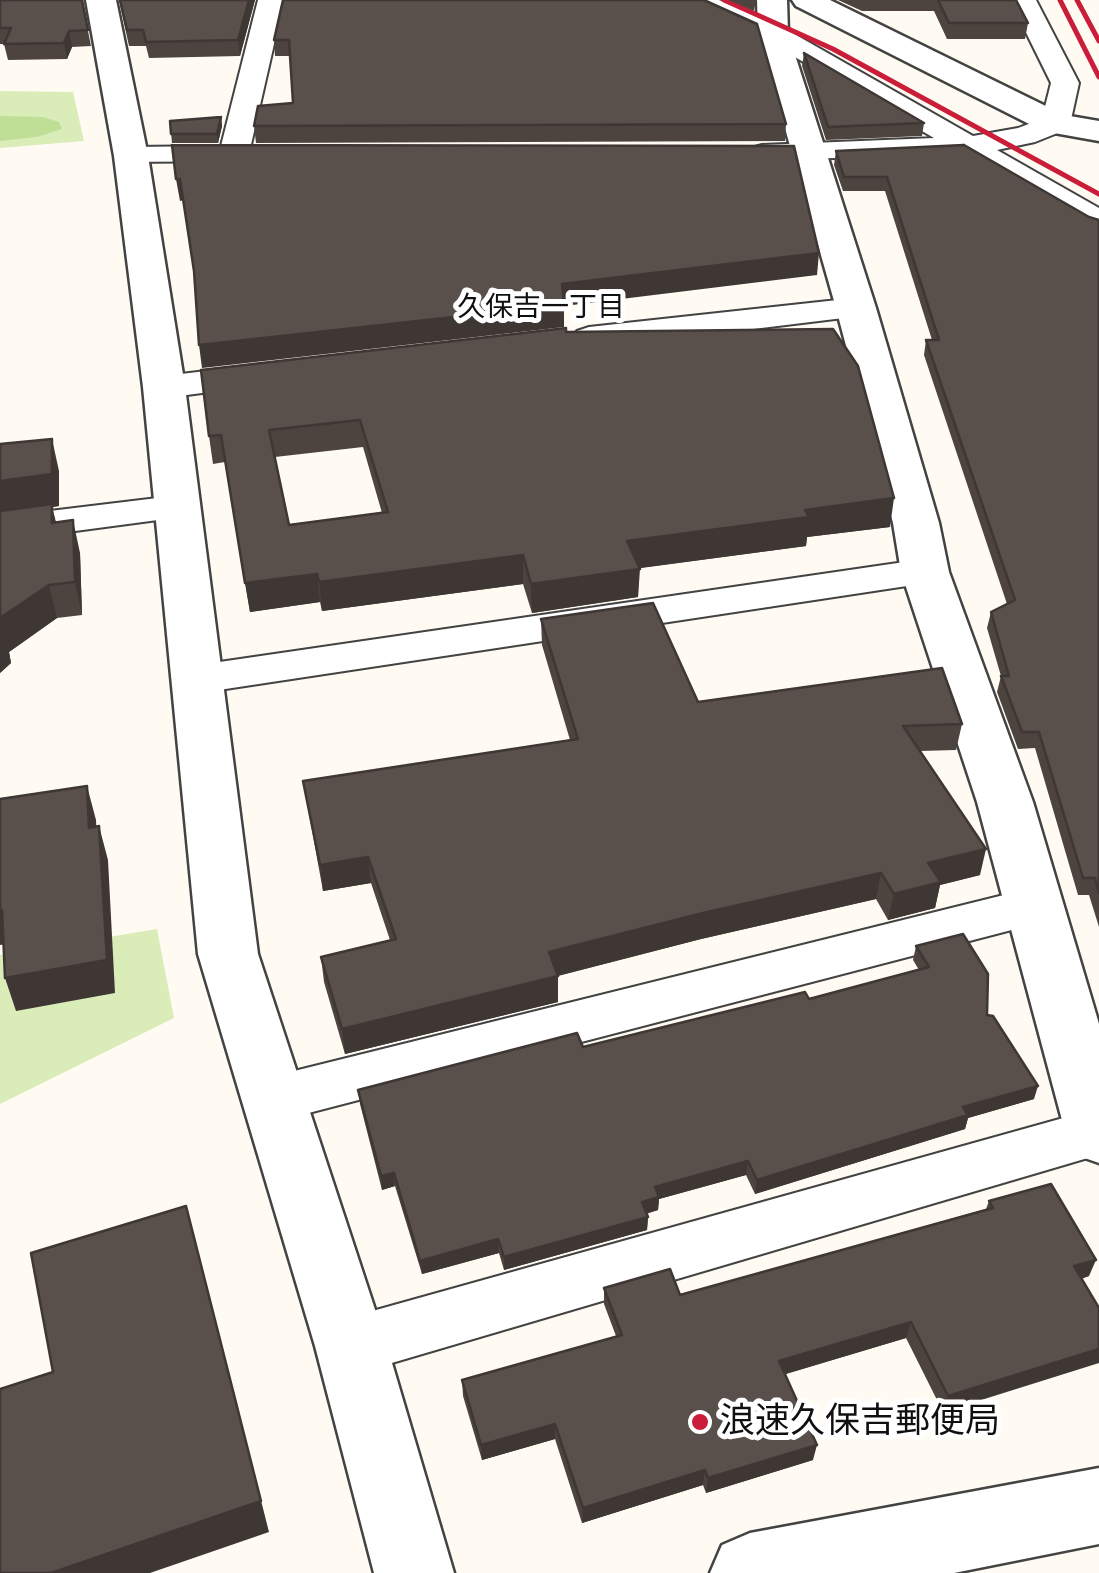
<!DOCTYPE html>
<html>
<head>
<meta charset="utf-8">
<style>
  body { margin:0 }
  canvas { display:block; background:#fffbf2 }
</style>
</head>
<body>
<canvas width="1099" height="1573"></canvas>
<script>
const c = document.querySelector('canvas').getContext('2d');
c.lineJoin = 'round';
function paint(path, color) {
  c.fillStyle = color;
  c.fill(path, 'evenodd');
}
function poly(rows) {
  const path = new Path2D();
  for (const r of rows) {
    path.moveTo(r[0], r[1]);
    for (let i = 2; i < r.length; i += 2) path.lineTo(r[i], r[i + 1]);
  }
  return path;
}
function stroke(path, color, width, dash) {
  c.strokeStyle = color;
  c.lineWidth = width;
  c.lineCap = dash ? 'butt' : 'round';
  c.setLineDash(dash || []);
  c.stroke(path);
}
function write(font, color, halo, rows, align = 'center') {
  c.font = font + ' Lora,"Noto Sans JP",serif';
  c.lineWidth = 10;
  c.setLineDash([]);
  c.textBaseline = 'middle';
  c.strokeStyle = halo;
  c.fillStyle = color;
  for (const [text, x, y, turn = 0] of rows) {
    c.save();
    c.translate(x, y);
    c.rotate((+turn || 0) * Math.PI / 180);
    c.textAlign = isNaN(turn) ? turn : align;
    if (halo) c.strokeText(text, 0, 0);
    c.fillText(text, 0, 0);
    c.restore();
  }
}
const green = poly([
  [0,91,73,92,84,141,0,148],
  [157,929,174,1018,0,1104,0,955]
]);
const forest = poly([
  [0,116,43,117,59,122,62,129,37,137,0,141]
]);
const minor = poly([
  [258,0,284,0,250,149,255,155,251,161,120,162,116,156,120,150,131,147,221,146,258,0],
  [684,0,719,0,782,27,973,136,1018,128,1042,119,1051,83,1010,0,1036,0,1079,83,1070,124,1065,130,1035,142,997,150,1099,208,1099,231,1088,228,963,155,751,160,747,154,751,148,762,145,934,138,764,39,688,5,684,0],
  [856,298,868,301,873,308,868,315,589,349,577,345,571,338,577,331,589,327,856,298],
  [265,364,278,367,283,375,278,383,164,398,151,395,146,387,151,379,164,376,265,364],
  [174,496,188,500,194,508,188,516,0,541,0,517,174,496],
  [925,559,940,563,946,572,940,581,199,693,183,689,177,679,183,669,199,665,925,559],
  [1032,888,1050,894,1057,907,1050,920,274,1122,254,1115,246,1099,254,1083,274,1076,1032,888],
  [1099,1108,1098,1155,351,1375,329,1367,320,1346,329,1325,351,1317,1099,1108]
]);
const tertiary = poly([
  [86,0,116,0,148,156,185,387,258,954,387,1346,454,1573,374,1573,315,1346,198,954,143,387,114,156,86,0],
  [757,0,787,0,788,33,876,308,939,523,949,572,1033,802,1099,1024,1099,1163,1076,1155,1066,1135,977,802,901,572,893,523,836,308,758,33,757,0],
  [792,0,830,0,1064,115,1099,121,1099,141,1043,131,796,6,792,0],
  [1099,1468,1099,1544,954,1573,710,1573,722,1545,750,1533,1099,1468]
]);
const rail = poly([
  [724,0,833,49,1099,194],
  [1060,0,1099,77],
  [1077,0,1099,41]
]);
const wall = poly([
  [0,0,82,1,91,46,72,47,67,59,8,60,4,44,0,44],
  [119,0,255,0,240,56,149,58,146,46,129,46],
  [283,0,786,124,785,141,256,143,254,126,293,103,290,56,275,56,274,40],
  [728,0,756,0,754,11],
  [838,0,1016,0,1028,23,1025,39,947,39,934,11,862,11],
  [804,53,924,123,922,136,826,140,802,66],
  [221,117,222,126,218,143,172,143,170,121],
  [836,151,1099,220,1099,927,1089,895,1078,895,1035,748,1018,749,997,692,1001,676,987,628,991,612,1007,604,924,355,926,340,932,340,885,191,843,191,834,165],
  [566,332,890,527,807,537,806,546,639,568,638,597,532,613,523,584,322,611,320,602,250,612,225,462,213,464,209,436],
  [363,447,382,513,289,525,275,457],
  [59,471,59,506,52,507,56,522,80,553,82,615,57,618,9,652,11,663,0,673],
  [541,619,698,702,962,724,956,750,920,751,980,875,940,885,935,908,888,920,876,899,701,939,558,976,558,1002,345,1054,324,982,321,957,390,940,371,883,323,891,303,781,570,740,542,645],
  [916,946,987,1015,1034,1099,968,1118,965,1129,755,1194,746,1175,659,1199,658,1210,646,1214,648,1217,647,1230,504,1270,499,1253,422,1274,395,1186,382,1190,360,1104,358,1090,583,1047,809,999,919,970,913,960],
  [989,1201,1089,1276,1081,1279,943,1412,906,1338,785,1374,813,1460,706,1493,703,1485,582,1523,555,1439,482,1460,463,1396,462,1380,616,1336,604,1304,604,1288,680,1295,986,1209]
]);
const shadedWall = poly([
  [249,0,255,0,240,56,238,40],
  [69,31,72,47,67,59,64,43],
  [221,117,222,126,218,143,217,134],
  [176,179,180,179,184,200,180,201],
  [819,253,817,275,564,306,564,327,202,368,199,345,562,284],
  [52,439,59,471,59,506,52,507,59,537,0,514,0,481],
  [894,498,890,527,807,537,806,546,626,570,627,541,805,510],
  [73,520,80,553,82,615,75,582],
  [523,555,523,584,322,611,319,582],
  [640,569,638,597,532,613,531,584],
  [317,574,320,602,250,612,245,583],
  [49,585,57,618,9,652,11,663,0,673,0,618],
  [87,786,96,820,98,861,89,828],
  [99,826,108,860,115,993,16,1011,5,978],
  [986,849,980,875,940,885,935,908,888,920,894,894,928,863],
  [368,857,371,883,323,891,320,865],
  [881,873,876,899,701,939,549,978,549,952,703,913],
  [0,910,2,910,12,943,0,945],
  [558,976,558,1002,345,1054,342,1029],
  [1038,1086,1034,1099,968,1118,965,1129,755,1194,757,1180,963,1107],
  [748,1161,746,1175,659,1199,658,1210,641,1215,642,1202,655,1187],
  [394,1173,395,1186,382,1190,381,1176],
  [648,1217,647,1230,504,1270,504,1257],
  [498,1239,499,1253,422,1274,420,1261],
  [195,1240,269,1532,150,1573,51,1573],
  [1096,1260,1089,1276,1068,1283,1074,1266],
  [911,1322,906,1338,776,1377,779,1361],
  [1099,1349,1099,1363,943,1412,948,1396],
  [555,1424,555,1439,482,1460,481,1445],
  [817,1445,813,1460,706,1493,708,1478],
  [705,1470,703,1485,582,1523,583,1508]
]);
const building = poly([
  [0,0,82,0,88,30,69,31,64,43,4,44,11,28,0,28,0,0],
  [120,0,249,0,238,40,146,42,143,30,127,30,120,0],
  [283,0,704,0,757,24,786,124,254,126,258,106,293,103,289,40,274,40,283,0],
  [938,0,1016,0,1028,23,949,23,938,0],
  [804,53,924,123,828,127,804,53],
  [221,117,217,134,171,134,170,121,221,117],
  [172,145,794,146,819,253,562,284,564,305,199,345,194,271,180,179,176,179,172,145],
  [964,145,1089,217,1099,220,1099,893,1095,878,1083,878,1039,732,1022,732,1001,676,1009,676,991,612,1015,600,926,340,939,340,887,177,844,177,836,151,964,145],
  [566,328,566,332,833,329,858,366,894,498,805,510,809,517,627,541,640,569,531,584,523,555,319,582,317,574,245,583,221,435,209,436,201,370,566,328],
  [360,420,388,512,289,525,269,430,360,420],
  [52,439,52,474,0,481,0,444,52,439],
  [52,504,52,523,73,520,75,582,49,585,0,618,2,630,0,632,0,511,52,504],
  [653,603,698,702,942,668,962,724,903,726,986,849,928,863,941,882,894,894,881,873,703,913,549,952,558,976,342,1029,321,957,396,939,368,857,320,865,303,781,578,739,541,619,653,603],
  [87,786,89,828,99,826,107,960,5,978,2,910,0,910,0,799,87,786],
  [963,934,988,974,987,1015,993,1016,1038,1086,963,1107,968,1115,757,1180,748,1161,655,1187,659,1197,642,1202,648,1217,504,1257,498,1239,420,1261,394,1173,381,1176,358,1090,577,1033,583,1047,805,992,809,999,929,967,916,946,963,934],
  [1051,1184,1096,1260,1074,1266,1099,1308,1099,1349,948,1396,911,1322,779,1361,817,1445,708,1478,705,1470,583,1508,555,1424,481,1445,462,1380,622,1335,604,1288,670,1269,680,1295,993,1208,989,1201,1051,1184],
  [186,1206,261,1501,51,1573,0,1573,0,1389,53,1372,31,1253,186,1206]
]);
const markers = [
  [700,1422,10,"#ca1d39"]
];
const farNeighbourhoodnames = [
  ["久保吉一丁目",541,308]
];
const nearPoinames = [
  ["浪速久保吉郵便局",720,1422]
];
paint(green, '#daedb8');
paint(forest, '#bfdf96');
stroke(minor, '#434343', 4);
stroke(tertiary, '#434343', 5);
paint(minor, '#fff');
paint(tertiary, '#fff');
stroke(rail, '#ca1d39', 5);
paint(wall, '#4d4440');
paint(shadedWall, '#3e3734');
paint(building, '#594f4b');
stroke(building, '#3e3734', 2.5);
for (const [x, y, r, color] of markers) {
  const dot = new Path2D();
  dot.arc(x, y, r, 0, 2 * Math.PI);
  c.fillStyle = color;
  c.fill(dot);
  stroke(dot, '#fff', 4);
}
write('28px', '#101010', '#fff', farNeighbourhoodnames);
write('35px', '#101010', '#fff', nearPoinames, 'left');
</script>
</body>
</html>
